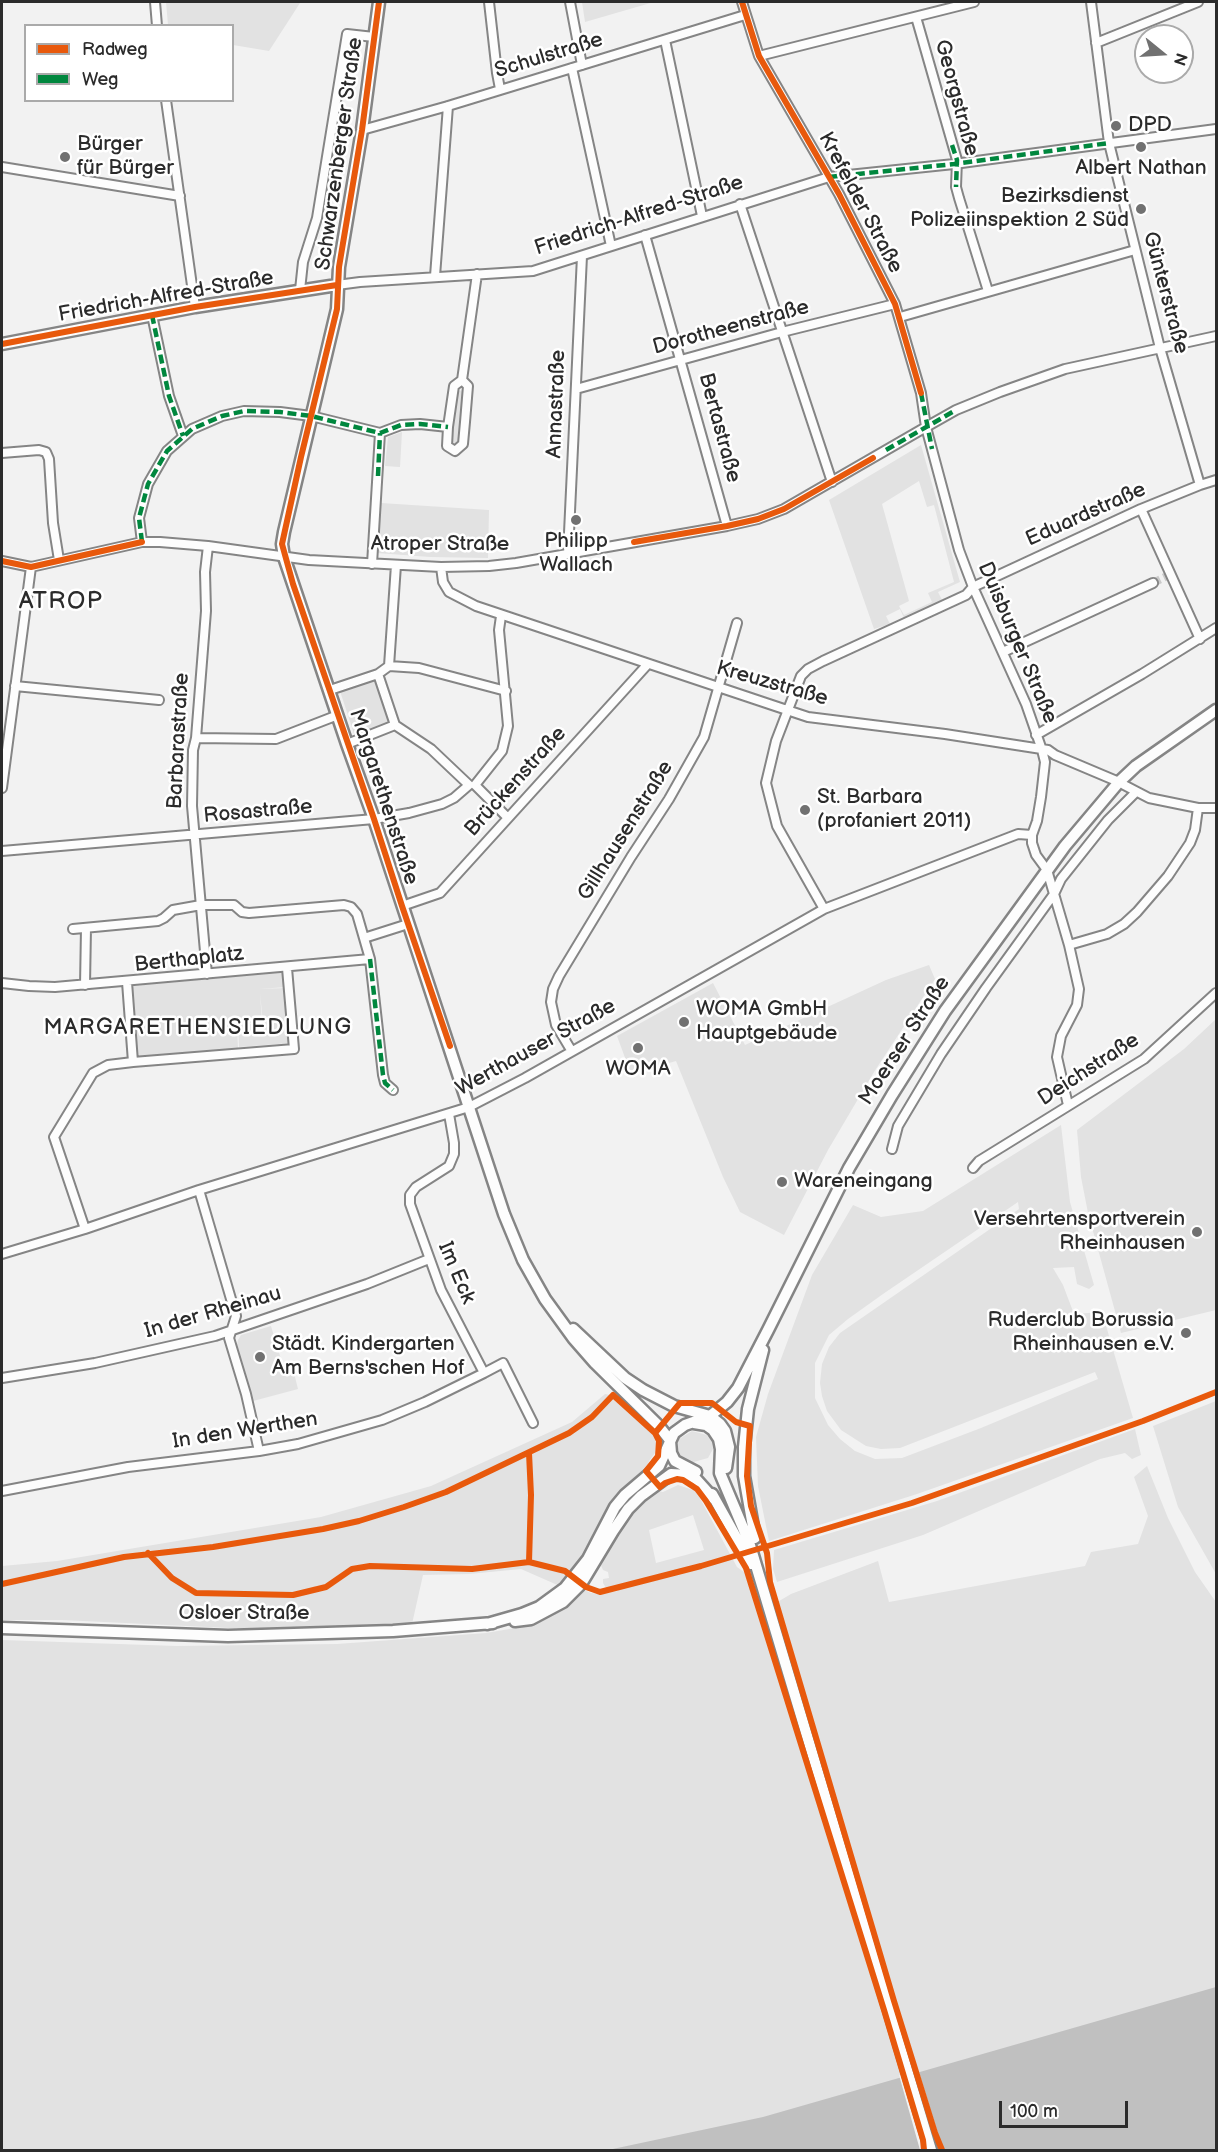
<!DOCTYPE html>
<html>
<head>
<meta charset="utf-8">
<style>
  body { margin:0 }
  #map { position:relative; width:1218px; height:2152px; overflow:hidden; background:#f2f2f2; font-family:"Balsamiq Sans",sans-serif }
  canvas { display:block }
  .frame { position:absolute; inset:0; border:3px solid #2b2b2b; pointer-events:none }
  .legend { position:absolute; left:24px; top:24px; width:210px; height:78px; box-sizing:border-box; background:#fff; border:2px solid #aaa; margin:0; padding:8px 10px; list-style:none; font-size:18px; color:#2b2b2b }
  .legend li { display:flex; align-items:center; gap:12px; height:30px }
  .legend b { width:30px; border:2px solid #aaa }
  .north { position:absolute; left:1134px; top:24px; width:60px; height:60px; box-sizing:border-box; background:#fff; border:2px solid #aaa; border-radius:50%; rotate:108deg; font-size:16px; font-weight:700; line-height:24px; text-align:center; color:#2b2b2b }
  .north::after { content:''; display:block; margin:auto; width:21px; height:27px; background:#717171; clip-path:polygon(50% 0,100% 100%,50% 72%,0 100%) }
  .scale { position:absolute; left:999px; top:2101px; width:129px; height:27px; box-sizing:border-box; border:3px solid #2b2b2b; border-top:0; padding-left:8px; font-size:18px; line-height:21px; white-space:nowrap; color:#2b2b2b; -webkit-text-stroke:4px #fff; paint-order:stroke }
</style>
</head>
<body>
<div id="map">
<canvas width="1218" height="2152"></canvas>
<div class="frame"></div>
<ul class="legend">
<li><b style="height:8px;background:#e8590c"></b>Radweg</li>
<li><b style="height:8px;background:#00873e"></b>Weg</li>
</ul>
<div class="north">N</div>
<div class="scale">100 m</div>
</div>
<script>
const c = document.querySelector('canvas').getContext('2d');
c.lineJoin = 'round';
function paint(path, color) {
  c.fillStyle = color;
  c.fill(path, 'evenodd');
}
function poly(rows) {
  const path = new Path2D();
  for (const r of rows) {
    path.moveTo(r[0], r[1]);
    for (let i = 2; i < r.length; i += 2) path.lineTo(r[i], r[i + 1]);
  }
  return path;
}
function stroke(path, color, width, dash) {
  c.strokeStyle = color;
  c.lineWidth = width;
  c.lineCap = dash ? 'butt' : 'round';
  c.setLineDash(dash || []);
  c.stroke(path);
}
function write(font, color, halo, rows, align = 'center') {
  c.font = font + ' "Balsamiq Sans",sans-serif';
  c.lineWidth = 5;
  c.setLineDash([]);
  c.textBaseline = 'middle';
  c.strokeStyle = halo;
  c.fillStyle = color;
  for (const [text, x, y, turn = 0] of rows) {
    c.save();
    c.translate(x, y);
    c.rotate((+turn || 0) * Math.PI / 180);
    c.textAlign = isNaN(turn) ? turn : align;
    if (halo) c.strokeText(text, 0, 0);
    c.fillText(text, 0, 0);
    c.restore();
  }
}
const built = poly([
  [166,2,298,2,300,3,269,51,233,45,232,26,168,25],
  [582,2,654,2,585,22],
  [463,390,465,392,460,441,455,447,450,442,456,398,459,391],
  [402,432,400,467,385,466,388,437],
  [921,445,960,582,938,592,942,600,904,618,900,609,886,616,890,624,874,629,829,500],
  [919,481,927,507,934,505,954,582,928,593,932,602,904,615,899,606,909,601,882,504],
  [381,503,489,510,488,558,430,557,377,553],
  [373,680,378,683,391,722,389,725,355,737,340,691],
  [929,965,935,979,874,1072,828,1150,784,1235,740,1212,723,1177,676,1061,631,1074,617,1036,713,983,745,1045,886,980],
  [285,972,286,987,259,989,286,988,290,1043,239,1047,238,1025,263,1023,260,993,262,1022,237,1024,238,1049,137,1058,132,986],
  [1216,1019,1216,1310,1121,1333,1088,1213,1081,1177,1077,1130,1184,1049],
  [1061,1125,1070,1202,1094,1285,1089,1289,1077,1284,1074,1267,1053,1268,1063,1285,1074,1314,1102,1312,1133,1418,917,1494,769,1541,758,1486,756,1437,768,1394,812,1275,853,1205,881,1217,923,1211],
  [1018,1202,1019,1209,840,1333,829,1347,822,1364,820,1383,822,1396,827,1411,841,1430,866,1446,881,1449,900,1448,1095,1372,1098,1379,981,1428,902,1458,875,1459,855,1451,840,1439,828,1425,815,1398,815,1363,829,1335,848,1319,883,1294],
  [271,1326,284,1369,290,1370,287,1375,294,1373,298,1389,253,1401,237,1345,238,1340,241,1335],
  [605,1394,610,1395,653,1433,656,1443,655,1453,649,1461,645,1473,562,1587,521,1569,469,1574,423,1575,412,1624,325,1628,229,1628,62,1620,2,1620,2,1566,57,1561,321,1517,431,1486,572,1422],
  [1216,1401,1216,1574,1178,1507,1153,1426],
  [1135,1429,1141,1455,1132,1459,1125,1453,1100,1459,923,1535,777,1582,773,1569,774,1550,937,1501],
  [692,1431,707,1435,712,1442,713,1449,708,1458,690,1463,679,1459,676,1450,679,1439],
  [1147,1466,1168,1518,1195,1572,1216,1602,1216,1996,644,2150,2,2150,2,1640,177,1646,337,1644,486,1633,521,1627,542,1621,562,1610,582,1589,591,1593,600,1594,618,1591,615,1586,606,1588,603,1583,603,1579,609,1578,608,1572,603,1570,599,1561,631,1510,652,1490,663,1492,678,1485,696,1491,737,1567,744,1572,759,1613,791,1594,878,1561,889,1602,1085,1566,1091,1552,1138,1544,1148,1516,1134,1477],
  [693,1515,704,1550,656,1563,649,1530]
]);
const water = poly([
  [1216,1987,1216,2150,608,2150,763,2117]
]);
const pier = poly([
  [918,2069,939,2137,944,2150,920,2150,899,2075]
]);
const streetTunnel = poly([
  [1153,583,1167,576]
]);
const street = poly([
  [155,2,157,26],
  [489,2,497,73,500,89],
  [570,2,582,65],
  [742,2,759,56,839,194,895,304,921,393,926,427,959,550,973,587,1026,704,1042,750,1045,762,1041,797,1037,821,1032,835,1032,843,1036,855,1047,870,1069,945,1079,989,1077,1005,1061,1036,1057,1057,1068,1105],
  [1091,2,1109,143,1160,348,1200,485],
  [916,17,957,160,956,187,959,198,988,291],
  [665,40,702,216],
  [1096,43,1198,2],
  [759,56,974,2],
  [572,68,611,246],
  [166,100,195,307],
  [362,130,448,106,745,15],
  [2,167,180,196],
  [740,204,832,482],
  [645,235,727,526],
  [435,276,448,106],
  [337,285,360,282,533,271,829,177,954,164,1216,129],
  [300,290,303,262,317,218,347,34,374,37],
  [152,315,169,396,183,436],
  [900,317,1135,250],
  [462,380,468,386,465,422,463,444,455,451,447,446,448,427,454,386,462,380,477,274],
  [576,389,782,332,895,304],
  [2,453,39,450,46,452,49,459,53,523,59,560],
  [1141,509,1200,639],
  [142,542,139,518,148,484,167,451,192,429,222,416,244,411,280,412,311,416,380,433,401,425,420,424,448,427],
  [568,554,582,256],
  [2,561,31,567,142,542,160,542,208,546,309,560,441,567,489,566,516,563,727,526,758,519,784,509,926,427,956,410,1000,392,1065,369,1216,336],
  [372,564,380,433],
  [441,567,443,582,449,592,476,606,787,710,808,717,945,734,1048,750,1055,755,1119,782],
  [1003,652,1153,583],
  [389,666,419,668,506,691],
  [389,666,396,565],
  [15,686,159,700],
  [330,690,378,674,389,666],
  [395,725,431,749,469,785],
  [1036,735,1142,674,1216,628],
  [196,738,276,739,338,715],
  [347,744,395,725,378,674],
  [475,785,502,751,508,726,499,630,501,616],
  [475,785,508,818],
  [1124,785,1149,798,1198,808,1216,808],
  [2,788,31,567],
  [2,851,374,819,409,813,442,804,454,798,469,785],
  [402,906,440,893,647,665],
  [824,909,777,826,766,783,776,741,801,676,808,669,823,661,966,595,973,587,1141,509,1200,485,1216,480],
  [73,929,158,921,164,918,173,910,201,905,234,905,242,912,249,913,344,905,351,907,357,914,370,959,383,1075,385,1083,393,1090],
  [364,938,408,924],
  [1069,945,1107,934,1124,924,1137,912,1168,876,1190,843,1195,830,1198,808],
  [207,974,192,806,193,750,196,738,206,611,205,572,208,546],
  [127,982,133,1062],
  [2,983,29,986,55,987,370,959],
  [85,985,86,928],
  [571,1050,556,1025,551,1002,553,989,559,976,631,857,669,799,704,737,737,623],
  [449,1114,454,1143,454,1154,449,1166,416,1187,410,1195,410,1204,441,1290,484,1373,503,1363,533,1423],
  [892,1149,898,1126,941,1054,986,988,1054,894,1061,879,1108,820,1136,792],
  [973,1168,979,1161,1144,1059,1216,993],
  [199,1190,236,1316,229,1338,246,1394,259,1451],
  [85,1229,54,1137,93,1073,108,1065,133,1062,294,1049,287,968],
  [2,1254,85,1229,199,1190,469,1107,525,1078,824,909,1018,834,1032,835],
  [2,1378,95,1363,215,1336,367,1284,429,1259],
  [2,1491,128,1467,259,1451,298,1444,382,1420,425,1402,484,1373]
]);
const secondary = poly([
  [379,2,362,130,339,267,337,309,284,532,282,544,284,557,347,744,374,819,504,1214,523,1260,545,1299,574,1339,595,1363,658,1425,669,1439],
  [2,344,195,307,337,285],
  [573,1329,625,1378,643,1390,674,1406,710,1416,720,1424,725,1431,729,1447,726,1468],
  [694,1423,706,1425,713,1430,719,1439,721,1449,720,1473,749,1542,931,2150],
  [670,1441,671,1453,675,1461,696,1472],
  [712,1494,751,1564],
  [755,1538,744,1476,744,1447,748,1409,763,1350],
  [515,1621,531,1619,563,1602,581,1584,613,1531,628,1509,641,1496,671,1474,688,1475,696,1479,714,1499],
  [487,1624,522,1614,539,1607,565,1588,588,1559,615,1507,625,1495,659,1466,674,1433,685,1425,710,1416,727,1402,738,1388,768,1330,849,1168,892,1095,945,1011,1065,846,1119,782,1136,766,1216,710],
  [2,1628,228,1636,393,1631,493,1623]
]);
const quiet = poly([
  [952,145,957,160,956,187],
  [829,177,954,164,1109,143],
  [152,315,169,396,183,436],
  [921,393,932,449],
  [886,450,956,410],
  [378,476,380,433],
  [142,542,139,518,148,484,167,451,192,429,222,416,244,411,280,412,311,416,380,433,401,425,420,424,448,427],
  [370,959,383,1075,385,1083,393,1090]
]);
const cycleway = poly([
  [379,2,362,130,339,267,337,309,301,457,282,544,293,584,374,819,402,906,450,1046],
  [742,2,759,56,839,194,895,304,921,393],
  [2,344,195,307,337,285],
  [634,542,727,526,758,519,784,509,873,458],
  [2,561,31,567,142,542],
  [655,1433,680,1403,712,1403,736,1422,750,1426,747,1476,751,1506,767,1553,770,1582,894,2001,935,2133,942,2150],
  [529,1453,531,1495,529,1562],
  [148,1553,172,1578,196,1593,293,1595,326,1587,352,1569,370,1566,472,1569,529,1562,565,1571,586,1587,600,1592,701,1566,912,1503,1143,1421,1216,1392],
  [2,1584,124,1557,213,1547,323,1529,359,1521,404,1507,446,1492,569,1433,592,1417,613,1395,655,1433,659,1441,658,1456,646,1471,660,1487,665,1483,677,1479,683,1480,697,1489,706,1501,746,1568,884,2010,923,2140,924,2150]
]);
const markers = [
  [1116,126,6,"#717171"],
  [1141,147,6,"#717171"],
  [65,157,6,"#717171"],
  [1141,209,6,"#717171"],
  [576,520,6,"#717171"],
  [805,810,6,"#717171"],
  [684,1022,6,"#717171"],
  [638,1048,6,"#717171"],
  [782,1182,6,"#717171"],
  [1197,1232,6,"#717171"],
  [1186,1333,6,"#717171"],
  [260,1357,6,"#717171"]
];
const streetNames = [
  ["Schulstraße",549,56,-17],
  ["Georgstraße",956,98,75],
  ["Schwarzenberger Straße",340,154,-82],
  ["Krefelder Straße",860,203,62],
  ["Friedrich-Alfred-Straße",639,216,-18],
  ["Günterstraße",1165,293,75],
  ["Friedrich-Alfred-Straße",166,297,-10],
  ["Dorotheenstraße",731,328,-15],
  ["Annastraße",557,404,-88],
  ["Bertastraße",719,428,75],
  ["Eduardstraße",1086,515,-24],
  ["Atroper Straße",440,545],
  ["Duisburger Straße",1017,643,67],
  ["Kreuzstraße",772,684,16],
  ["Barbarastraße",179,741,-87],
  ["Brückenstraße",516,782,-48],
  ["Margarethenstraße",383,797,72],
  ["Rosastraße",258,812,-5],
  ["Gillhausenstraße",626,831,-58],
  ["Berthaplatz",189,960,-6],
  ["Moerser Straße",905,1041,-57],
  ["Werthauser Straße",536,1048,-29],
  ["Deichstraße",1089,1070,-33],
  ["Im Eck",456,1273,67],
  ["In der Rheinau",213,1313,-16],
  ["In den Werthen",245,1431,-9],
  ["Osloer Straße",244,1614]
];
const poiNames = [
  ["DPD",1128,126],
  ["Bürger",77,145],
  ["für Bürger",77,169],
  ["Albert Nathan",1141,169,"center"],
  ["Bezirksdienst",1129,197,"right"],
  ["Polizeiinspektion 2 Süd",1129,221,"right"],
  ["Philipp",576,542,"center"],
  ["Wallach",576,566,"center"],
  ["St. Barbara",817,798],
  ["(profaniert 2011)",817,822],
  ["WOMA GmbH",696,1010],
  ["Hauptgebäude",696,1034],
  ["WOMA",638,1070,"center"],
  ["Wareneingang",794,1182],
  ["Versehrtensportverein",1185,1220,"right"],
  ["Rheinhausen",1185,1244,"right"],
  ["Ruderclub Borussia",1174,1321,"right"],
  ["Rheinhausen e.V.",1174,1345,"right"],
  ["Städt. Kindergarten",272,1345],
  ["Am Berns'schen Hof",272,1369]
];
const neighbourhoodNames = [
  ["MARGARETHENSIEDLUNG",198,1028]
];
const quarterNames = [
  ["ATROP",61,602]
];
paint(built, '#e2e2e2');
paint(water, '#c0c0c0');
paint(pier, '#f2f2f2');
stroke(streetTunnel, '#cacaca', 8, [8, 4]);
stroke(street, '#858585', 12);
stroke(secondary, '#858585', 15);
stroke(street, '#fdfdfd', 8);
stroke(secondary, '#fdfdfd', 10);
stroke(quiet, '#00873e', 4.5, [9, 4.5]);
stroke(cycleway, '#e8590c', 6);
for (const [x, y, r, color] of markers) {
  const dot = new Path2D();
  dot.arc(x, y, r, 0, 2 * Math.PI);
  c.fillStyle = color;
  c.fill(dot);
  stroke(dot, '#fff', 2);
}
write('21px', '#2b2b2b', '#fff', streetNames);
write('21px', '#2b2b2b', '#fff', poiNames, 'left');
c.letterSpacing = '1.5px';
write('22px', '#2b2b2b', '#fff', neighbourhoodNames);
c.letterSpacing = '0px';
c.letterSpacing = '1.5px';
write('24px', '#2b2b2b', '#fff', quarterNames);
c.letterSpacing = '0px';
</script>
</body>
</html>
